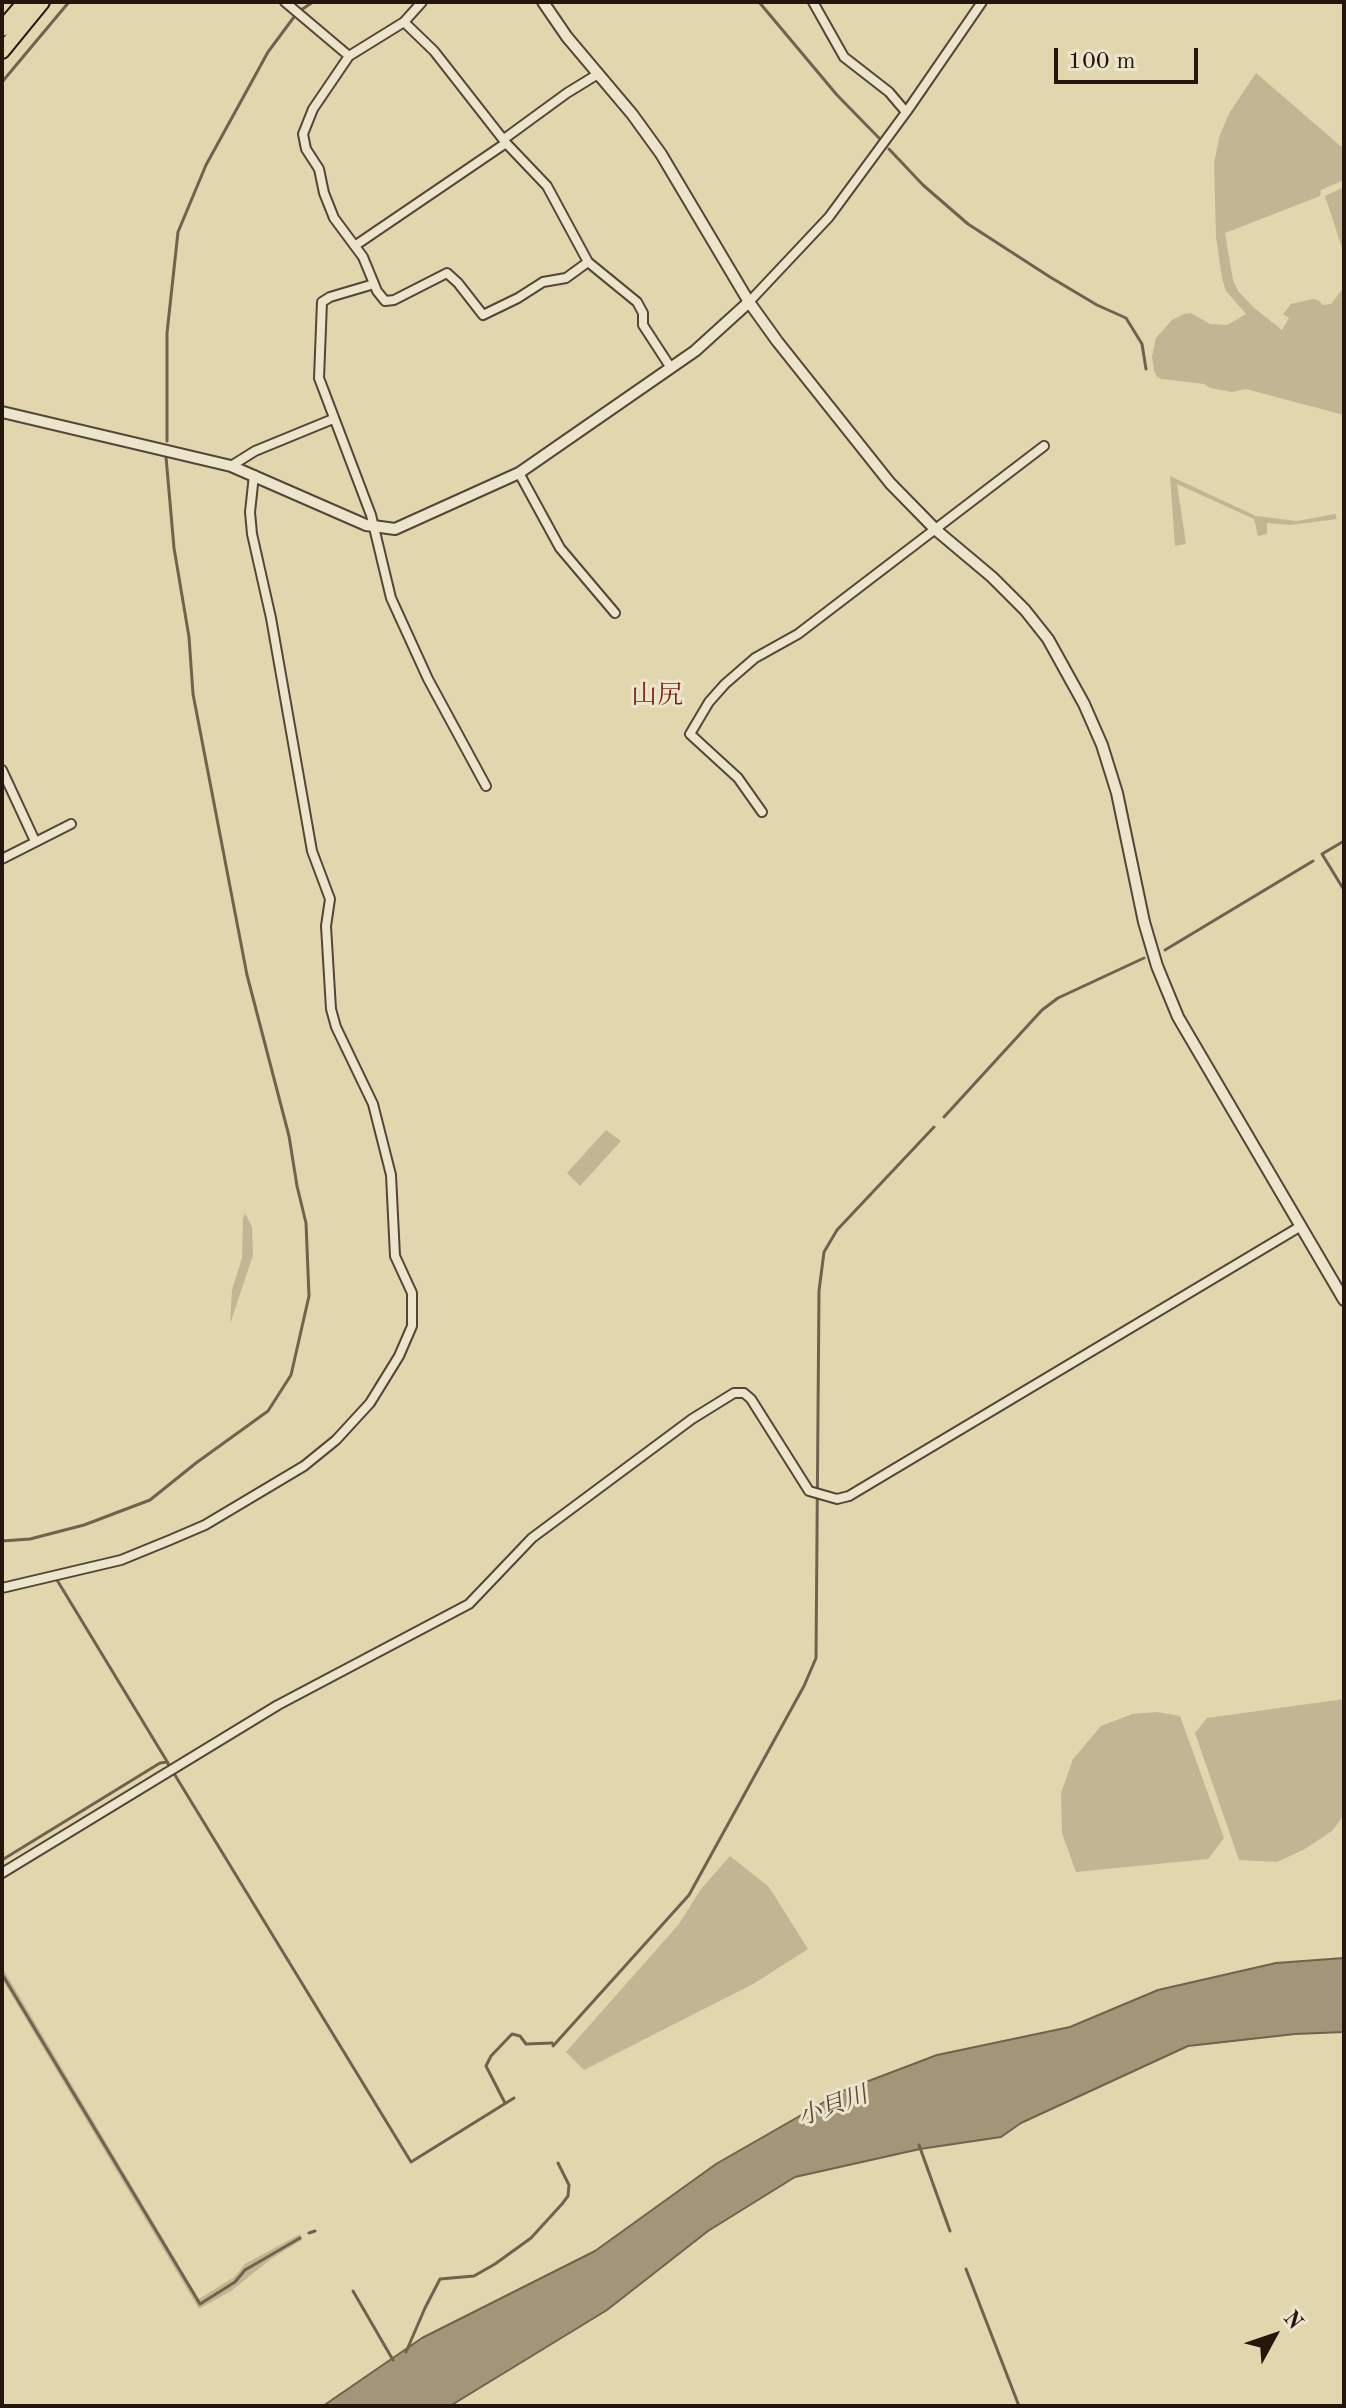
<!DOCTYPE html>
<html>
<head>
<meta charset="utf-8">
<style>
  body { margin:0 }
  #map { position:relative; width:1346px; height:2408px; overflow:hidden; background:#e2d6af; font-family:"Old Standard TT",serif }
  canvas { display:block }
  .frame { position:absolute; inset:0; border:4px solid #25160d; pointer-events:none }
  .north { position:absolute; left:1234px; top:2296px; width:80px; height:80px; -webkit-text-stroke:6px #ece4cb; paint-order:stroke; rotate:50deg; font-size:22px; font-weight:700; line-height:32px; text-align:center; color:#25160d }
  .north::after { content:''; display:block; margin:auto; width:28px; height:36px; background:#25160d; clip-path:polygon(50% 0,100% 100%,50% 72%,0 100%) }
  .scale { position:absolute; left:1054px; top:48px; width:144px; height:36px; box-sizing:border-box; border:4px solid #25160d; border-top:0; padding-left:10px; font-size:24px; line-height:28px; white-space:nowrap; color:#25160d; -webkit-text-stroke:6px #ece4cb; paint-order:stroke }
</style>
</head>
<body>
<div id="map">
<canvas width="1346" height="2408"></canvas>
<div class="frame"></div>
<div class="north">N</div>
<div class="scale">100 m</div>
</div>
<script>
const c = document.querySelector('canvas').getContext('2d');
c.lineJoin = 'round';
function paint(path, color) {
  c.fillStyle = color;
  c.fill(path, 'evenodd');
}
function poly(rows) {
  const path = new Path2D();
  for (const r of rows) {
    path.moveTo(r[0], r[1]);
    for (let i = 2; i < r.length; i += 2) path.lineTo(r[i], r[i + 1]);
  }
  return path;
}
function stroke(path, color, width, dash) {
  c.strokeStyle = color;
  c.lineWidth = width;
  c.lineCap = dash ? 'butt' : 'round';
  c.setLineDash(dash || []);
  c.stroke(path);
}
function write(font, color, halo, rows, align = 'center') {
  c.font = font + ' "Old Standard TT","Noto Serif JP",serif';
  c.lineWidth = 6;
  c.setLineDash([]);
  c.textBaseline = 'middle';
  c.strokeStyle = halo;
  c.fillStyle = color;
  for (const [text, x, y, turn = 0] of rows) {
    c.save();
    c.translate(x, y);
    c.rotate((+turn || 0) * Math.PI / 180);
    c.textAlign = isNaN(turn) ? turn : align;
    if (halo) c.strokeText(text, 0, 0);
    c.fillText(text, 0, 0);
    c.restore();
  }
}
const green = poly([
  [1256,73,1344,149,1344,180,1321,190,1320,196,1225,233,1233,280,1238,291,1253,307,1282,330,1289,318,1283,314,1291,304,1313,299,1318,300,1323,305,1331,304,1344,287,1344,415,1246,389,1232,392,1210,388,1204,384,1162,379,1157,377,1154,370,1152,357,1156,338,1172,320,1184,314,1191,313,1210,324,1227,325,1246,314,1226,291,1222,278,1216,237,1214,163,1220,134,1230,112],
  [1344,187,1344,254,1325,196],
  [1170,476,1256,516,1297,521,1335,514,1337,519,1291,525,1267,523,1267,534,1258,536,1254,519,1177,484,1186,544,1175,546],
  [606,1130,621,1141,580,1186,567,1173],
  [245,1213,252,1227,253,1255,230,1324,232,1290,242,1258,243,1219],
  [1344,1699,1344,1815,1332,1831,1305,1849,1277,1862,1239,1860,1195,1733,1207,1718],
  [1157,1712,1180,1716,1224,1838,1208,1859,1076,1872,1062,1833,1061,1793,1073,1759,1101,1726,1132,1714],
  [730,1856,769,1887,808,1949,753,1984,584,2070,566,2052,679,1924,701,1889],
  [2,1967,199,2299,234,2277,245,2264,300,2234,302,2240,271,2259,231,2291,199,2309,2,1979]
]);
const water = poly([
  [1344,1958,1344,2032,1295,2034,1188,2046,1021,2123,1001,2137,920,2149,795,2177,708,2231,607,2310,450,2406,323,2406,422,2338,595,2251,716,2164,845,2090,937,2055,1070,2027,1158,1990,1276,1963,1344,1958]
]);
const stream = poly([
  [759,2,837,95,879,138],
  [301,10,313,2],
  [2,82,69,2],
  [889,149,923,185,968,224,1050,277,1097,305,1126,318,1142,344,1146,369],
  [167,441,167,333,178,232,206,165,268,52,294,17],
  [1344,841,1322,854,1344,890],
  [1165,950,1313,861],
  [944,1117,1042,1010,1058,998,1144,958],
  [2,1541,30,1539,84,1525,150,1500,196,1463,268,1411,291,1375,309,1296,306,1223,297,1186,289,1136,247,975,193,694,189,637,174,548,166,457],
  [57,1580,168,1763],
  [2,1860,160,1763,167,1762,411,2162,514,2098],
  [2,1974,200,2304,235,2282,245,2270,300,2238],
  [553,2046,689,1895,804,1686,816,1658,819,1291,824,1252,837,1230,934,1127],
  [505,2103,486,2066,491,2056,512,2034,520,2036,526,2044,552,2043],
  [919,2145,950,2231],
  [309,2233,315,2231],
  [966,2269,1019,2406],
  [353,2291,393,2360],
  [406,2352,425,2308,440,2279,474,2276,495,2264,531,2238,562,2204,568,2196,569,2185,558,2163]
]);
const minor = poly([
  [285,2,349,56],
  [422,2,404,22,349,56,313,109,303,134,306,149,319,169,324,193,334,218,363,257,377,291,385,301,394,300,447,273,458,283,483,315,518,298,543,282,566,278,588,262],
  [813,2,844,57,889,92,906,112],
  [404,22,434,51,506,143,547,186,588,262,637,302,643,313,643,325,671,368],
  [504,139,567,93,598,74],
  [356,245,506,143],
  [374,284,330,297,322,302,319,378,371,515,391,598,428,679,486,786],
  [749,302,829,217,907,111,982,2],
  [231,466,255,451,333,419],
  [519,473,560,548,615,613],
  [2,770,35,841],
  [762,812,738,778,690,734,709,702,725,684,755,658,798,634,1044,446],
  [2,859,71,824],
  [2,1588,121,1560,170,1540,205,1525,304,1466,336,1440,370,1403,399,1356,412,1326,412,1293,395,1256,391,1175,373,1104,336,1027,331,1009,326,926,330,899,312,851,271,618,252,534,250,512,254,475],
  [2,1873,278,1705,469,1604,532,1538,692,1419,734,1393,744,1393,751,1399,809,1491,837,1499,849,1496,1301,1226]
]);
const tertiary = poly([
  [543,2,567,37,632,114,661,154,749,302,777,341,890,483,936,530,992,577,1025,610,1048,639,1084,704,1102,745,1117,793,1144,922,1157,966,1178,1017,1344,1300],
  [2,412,231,466,366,525,395,529,519,473,695,351,749,302]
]);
const trunk = poly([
  [2,29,25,2],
  [2,51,42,2]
]);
const waterNames = [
  ["小貝川",833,2107,-20]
];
const quarterNames = [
  ["山尻",657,696]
];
paint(green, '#c2b593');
paint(water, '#a29578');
stroke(water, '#70624d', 2);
stroke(stream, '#70624d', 3);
stroke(minor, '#544636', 12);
stroke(tertiary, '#544636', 14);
stroke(trunk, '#25160d', 18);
stroke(minor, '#ece4cb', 8);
stroke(tertiary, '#ece4cb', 10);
stroke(trunk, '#e2d6af', 14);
write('italic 24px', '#574938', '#ece4cb', waterNames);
write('26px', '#7a1f14', '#ece4cb', quarterNames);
</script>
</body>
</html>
